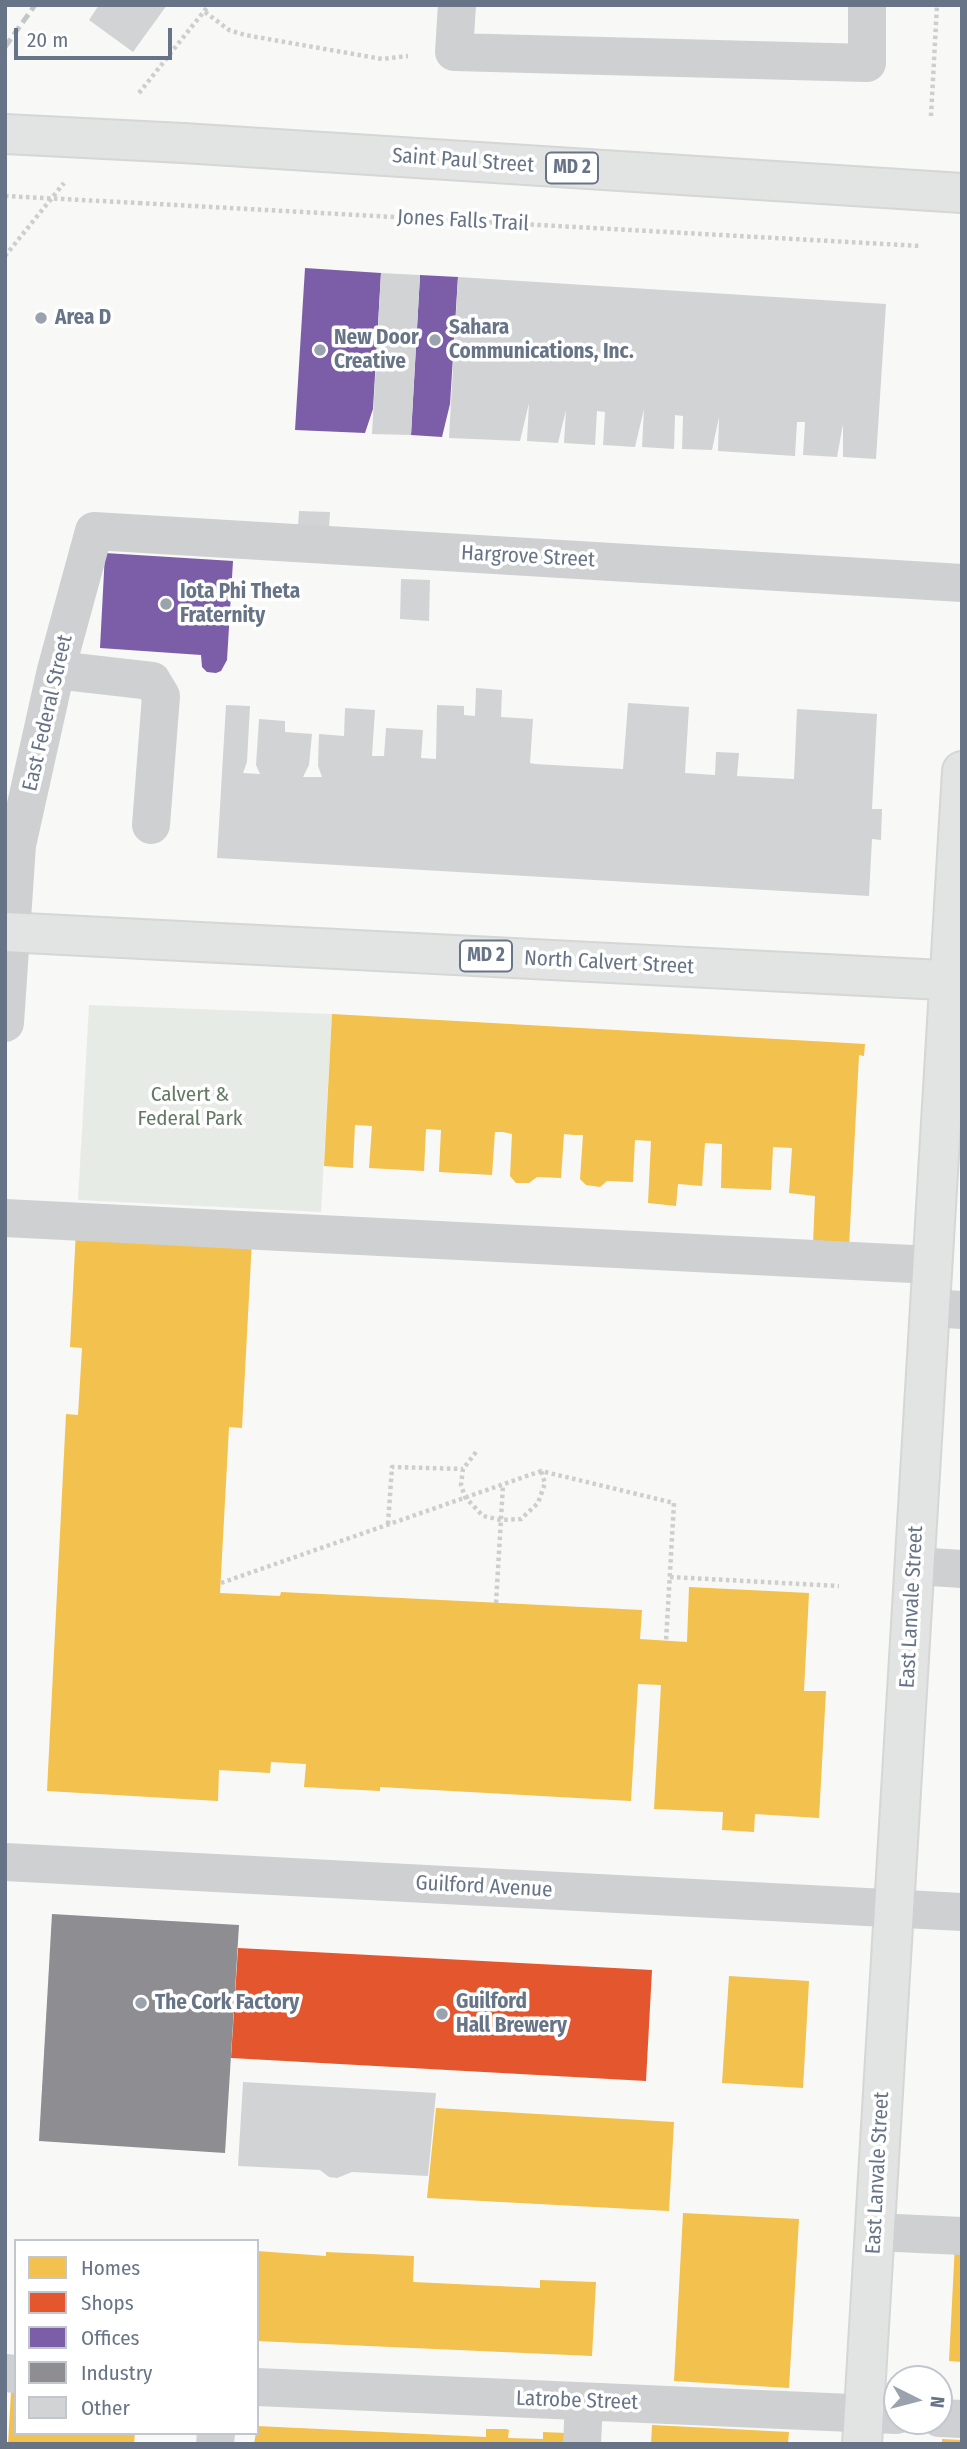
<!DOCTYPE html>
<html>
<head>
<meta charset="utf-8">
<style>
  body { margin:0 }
  #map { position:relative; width:967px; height:2449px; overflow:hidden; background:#f8f8f7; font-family:"Fira Sans Condensed",sans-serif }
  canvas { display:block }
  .frame { position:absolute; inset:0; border:7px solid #677487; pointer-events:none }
  .legend { position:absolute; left:14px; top:2239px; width:245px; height:196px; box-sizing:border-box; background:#fff; border:2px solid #c2c7cf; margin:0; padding:9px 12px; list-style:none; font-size:21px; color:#677487 }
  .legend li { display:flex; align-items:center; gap:14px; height:35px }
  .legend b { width:35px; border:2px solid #c2c7cf }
  .north { position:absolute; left:883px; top:2365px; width:70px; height:70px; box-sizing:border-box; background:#fff; border:2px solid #c2c7cf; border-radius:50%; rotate:96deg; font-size:19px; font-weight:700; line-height:28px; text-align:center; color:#677487 }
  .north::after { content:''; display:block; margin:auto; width:24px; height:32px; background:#9aa2ae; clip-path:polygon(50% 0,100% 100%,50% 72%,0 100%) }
  .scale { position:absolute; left:14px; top:28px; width:158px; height:32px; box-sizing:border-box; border:4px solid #677487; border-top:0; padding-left:9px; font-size:21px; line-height:24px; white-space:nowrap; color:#677487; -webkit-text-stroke:5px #fff; paint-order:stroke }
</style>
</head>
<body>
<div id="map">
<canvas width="967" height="2449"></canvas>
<div class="frame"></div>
<ul class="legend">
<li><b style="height:19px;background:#f2c14e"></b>Homes</li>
<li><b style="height:19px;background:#e4572e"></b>Shops</li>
<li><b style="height:19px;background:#7b5ea7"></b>Offices</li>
<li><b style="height:19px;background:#8d8d92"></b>Industry</li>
<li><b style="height:19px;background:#d2d3d4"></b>Other</li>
</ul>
<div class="north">N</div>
<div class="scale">20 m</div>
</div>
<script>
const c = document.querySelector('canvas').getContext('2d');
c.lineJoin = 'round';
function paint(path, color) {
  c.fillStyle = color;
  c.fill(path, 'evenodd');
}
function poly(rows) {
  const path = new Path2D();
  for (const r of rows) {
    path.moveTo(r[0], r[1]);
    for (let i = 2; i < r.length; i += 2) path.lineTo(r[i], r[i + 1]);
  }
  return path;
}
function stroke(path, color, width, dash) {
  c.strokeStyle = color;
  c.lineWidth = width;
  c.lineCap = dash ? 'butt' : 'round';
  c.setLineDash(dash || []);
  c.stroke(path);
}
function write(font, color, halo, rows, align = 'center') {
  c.font = font + ' "Fira Sans Condensed",sans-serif';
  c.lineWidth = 7;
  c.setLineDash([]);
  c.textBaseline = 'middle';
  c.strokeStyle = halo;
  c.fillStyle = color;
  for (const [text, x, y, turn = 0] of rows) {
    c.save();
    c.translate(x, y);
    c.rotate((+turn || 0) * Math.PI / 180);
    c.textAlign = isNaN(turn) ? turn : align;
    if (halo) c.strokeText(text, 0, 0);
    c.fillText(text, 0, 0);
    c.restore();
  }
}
const green = poly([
  [89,1005,332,1014,321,1212,78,1200]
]);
const homes = poly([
  [332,1014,865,1044,864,1056,859,1055,849,1247,813,1245,815,1196,789,1193,792,1148,773,1147,771,1190,721,1188,722,1144,705,1143,702,1186,678,1184,676,1206,648,1203,651,1141,635,1140,633,1182,607,1181,600,1187,586,1185,580,1179,583,1135,574,1135,564,1134,561,1178,537,1177,529,1183,516,1183,510,1176,512,1134,503,1132,495,1132,492,1175,439,1172,441,1130,426,1129,424,1171,369,1168,372,1126,355,1125,353,1168,324,1166],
  [76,1230,252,1240,242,1428,229,1427,220,1593,280,1596,281,1592,642,1610,640,1639,687,1642,689,1587,809,1593,804,1691,826,1691,819,1818,755,1814,754,1832,722,1830,723,1812,654,1809,661,1685,638,1684,631,1801,380,1787,380,1791,304,1787,306,1764,271,1762,270,1773,219,1770,218,1801,47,1791,66,1414,78,1415,82,1348,70,1347],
  [729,1976,809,1981,803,2088,722,2083],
  [436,2108,674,2122,669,2211,427,2198],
  [683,2213,799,2219,789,2388,674,2381],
  [955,2244,962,2244,962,2362,949,2361],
  [257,2251,326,2256,326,2252,414,2256,413,2282,540,2288,540,2280,596,2282,592,2356,257,2341],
  [11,2392,16,2392,16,2433,135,2433,134,2444,8,2444],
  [652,2425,789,2432,788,2444,651,2444],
  [257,2426,486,2437,486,2429,506,2429,509,2430,508,2438,543,2439,543,2432,566,2433,565,2444,254,2444],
  [942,2439,962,2440,962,2444,942,2444]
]);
const shops = poly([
  [238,1948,652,1970,646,2081,231,2058]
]);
const offices = poly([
  [305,268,381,273,373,409,365,433,295,430],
  [420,275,458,277,450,404,442,437,411,435],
  [105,553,233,561,227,660,221,671,216,673,207,672,202,667,201,655,100,648]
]);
const industry = poly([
  [52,1914,239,1925,225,2153,39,2141]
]);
const building = poly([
  [99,5,167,5,133,52,89,20],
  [381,273,420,275,411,435,372,434],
  [458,277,886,304,876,459,843,457,843,424,837,457,803,455,805,422,797,422,795,456,718,451,719,417,712,450,682,449,683,416,675,415,674,449,642,447,644,409,635,447,603,445,605,412,597,411,595,445,564,443,566,410,558,443,527,441,529,403,520,441,449,438],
  [299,511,330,512,329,528,298,527],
  [401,579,430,580,429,621,400,619],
  [476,688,502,690,501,717,533,719,530,763,535,764,623,769,628,703,689,707,685,773,715,775,716,752,739,753,737,776,794,779,797,709,877,714,872,809,882,809,881,840,872,839,869,896,217,858,226,705,250,706,247,762,243,773,260,774,256,765,259,719,285,721,285,732,312,734,309,765,303,777,322,777,318,766,319,734,344,736,345,708,375,710,372,756,384,756,386,728,423,730,421,758,436,759,437,705,464,706,464,715,475,716],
  [243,2082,436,2093,428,2176,352,2172,337,2178,329,2177,320,2170,238,2166]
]);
const path = poly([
  [205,12,229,30,245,35,382,59,408,56],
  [139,93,209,5],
  [931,116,937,5],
  [139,203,921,246],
  [5,256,64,183],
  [476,1452,463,1469,461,1485,465,1497,483,1516,501,1520,521,1519,538,1503,545,1483,541,1471],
  [388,1524,392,1467,463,1469],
  [670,1577,839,1586],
  [221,1583,541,1471,674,1503,666,1641],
  [496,1603,503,1485]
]);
const minor = poly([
  [457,5,454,52,867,63,867,5],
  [56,670,152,681,161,696,151,825],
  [5,1023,17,845,56,670,94,531,962,583],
  [5,1218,932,1265],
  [930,1308,962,1310],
  [915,1566,962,1569],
  [5,1862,962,1912],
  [874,2232,962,2236],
  [5,2373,16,2374],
  [257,2387,897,2415],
  [939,2418,962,2419],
  [215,2444,216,2433],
  [582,2444,584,2402]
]);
const major = poly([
  [183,143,962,193],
  [5,932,962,981],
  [862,2444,962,771]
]);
const rail = poly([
  [5,47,35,5]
]);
const pathBridge = poly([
  [5,196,139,203]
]);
const majorBridge = poly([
  [5,134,183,143]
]);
const markers = [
  [41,318,7,"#9aa2ae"],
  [435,340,7,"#9aa2ae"],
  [320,350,7,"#9aa2ae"],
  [166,604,7,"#9aa2ae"],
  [141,2003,7,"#9aa2ae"],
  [442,2014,7,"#9aa2ae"]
];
const shields = [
  [572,168,52],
  [486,956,52]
];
const shieldNames = [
  ["MD 2",572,168],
  ["MD 2",486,956]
];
const streetNames = [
  ["Saint Paul Street",463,161,4],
  ["Jones Falls Trail",463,221,3],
  ["Hargrove Street",528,557,3],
  ["East Federal Street",48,713,-77],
  ["North Calvert Street",609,963,3],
  ["East Lanvale Street",912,1607,-87],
  ["Guilford Avenue",484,1887,3],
  ["East Lanvale Street",878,2173,-87],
  ["Latrobe Street",577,2401,2]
];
const poiNames = [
  ["Area D",55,318],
  ["Sahara",449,328],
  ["Communications, Inc.",449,352],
  ["New Door",334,338],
  ["Creative",334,362],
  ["Iota Phi Theta",180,592],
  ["Fraternity",180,616],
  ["Guilford",456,2002],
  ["Hall Brewery",456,2026],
  ["The Cork Factory",155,2003]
];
const parkNames = [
  ["Calvert &",190,1095],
  ["Federal Park",190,1119]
];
paint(green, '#e7ebe5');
paint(homes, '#f2c14e');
paint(shops, '#e4572e');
paint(offices, '#7b5ea7');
paint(industry, '#8d8d92');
paint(building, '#d2d3d4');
stroke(major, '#d5d6d6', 42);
stroke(path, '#cecece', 4.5, [3.5, 3.5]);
stroke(minor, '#cfd0d2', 38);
stroke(major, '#e2e3e3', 38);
stroke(rail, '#c5c6c7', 5, [10, 5]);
stroke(majorBridge, '#d5d6d6', 42, []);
stroke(pathBridge, '#cecece', 4.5, [3.5, 3.5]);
stroke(majorBridge, '#e2e3e3', 38);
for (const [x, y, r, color] of markers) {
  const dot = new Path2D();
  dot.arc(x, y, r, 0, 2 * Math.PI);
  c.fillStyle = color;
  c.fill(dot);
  stroke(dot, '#fff', 2.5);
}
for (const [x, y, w] of shields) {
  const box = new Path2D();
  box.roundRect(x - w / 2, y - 15.5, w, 31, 5);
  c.fillStyle = '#fff';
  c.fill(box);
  stroke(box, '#677487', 2);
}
write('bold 19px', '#677487', null, shieldNames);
write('21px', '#677487', '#fff', streetNames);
write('bold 21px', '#677487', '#fff', poiNames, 'left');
write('21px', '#637962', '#fff', parkNames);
</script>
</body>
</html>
